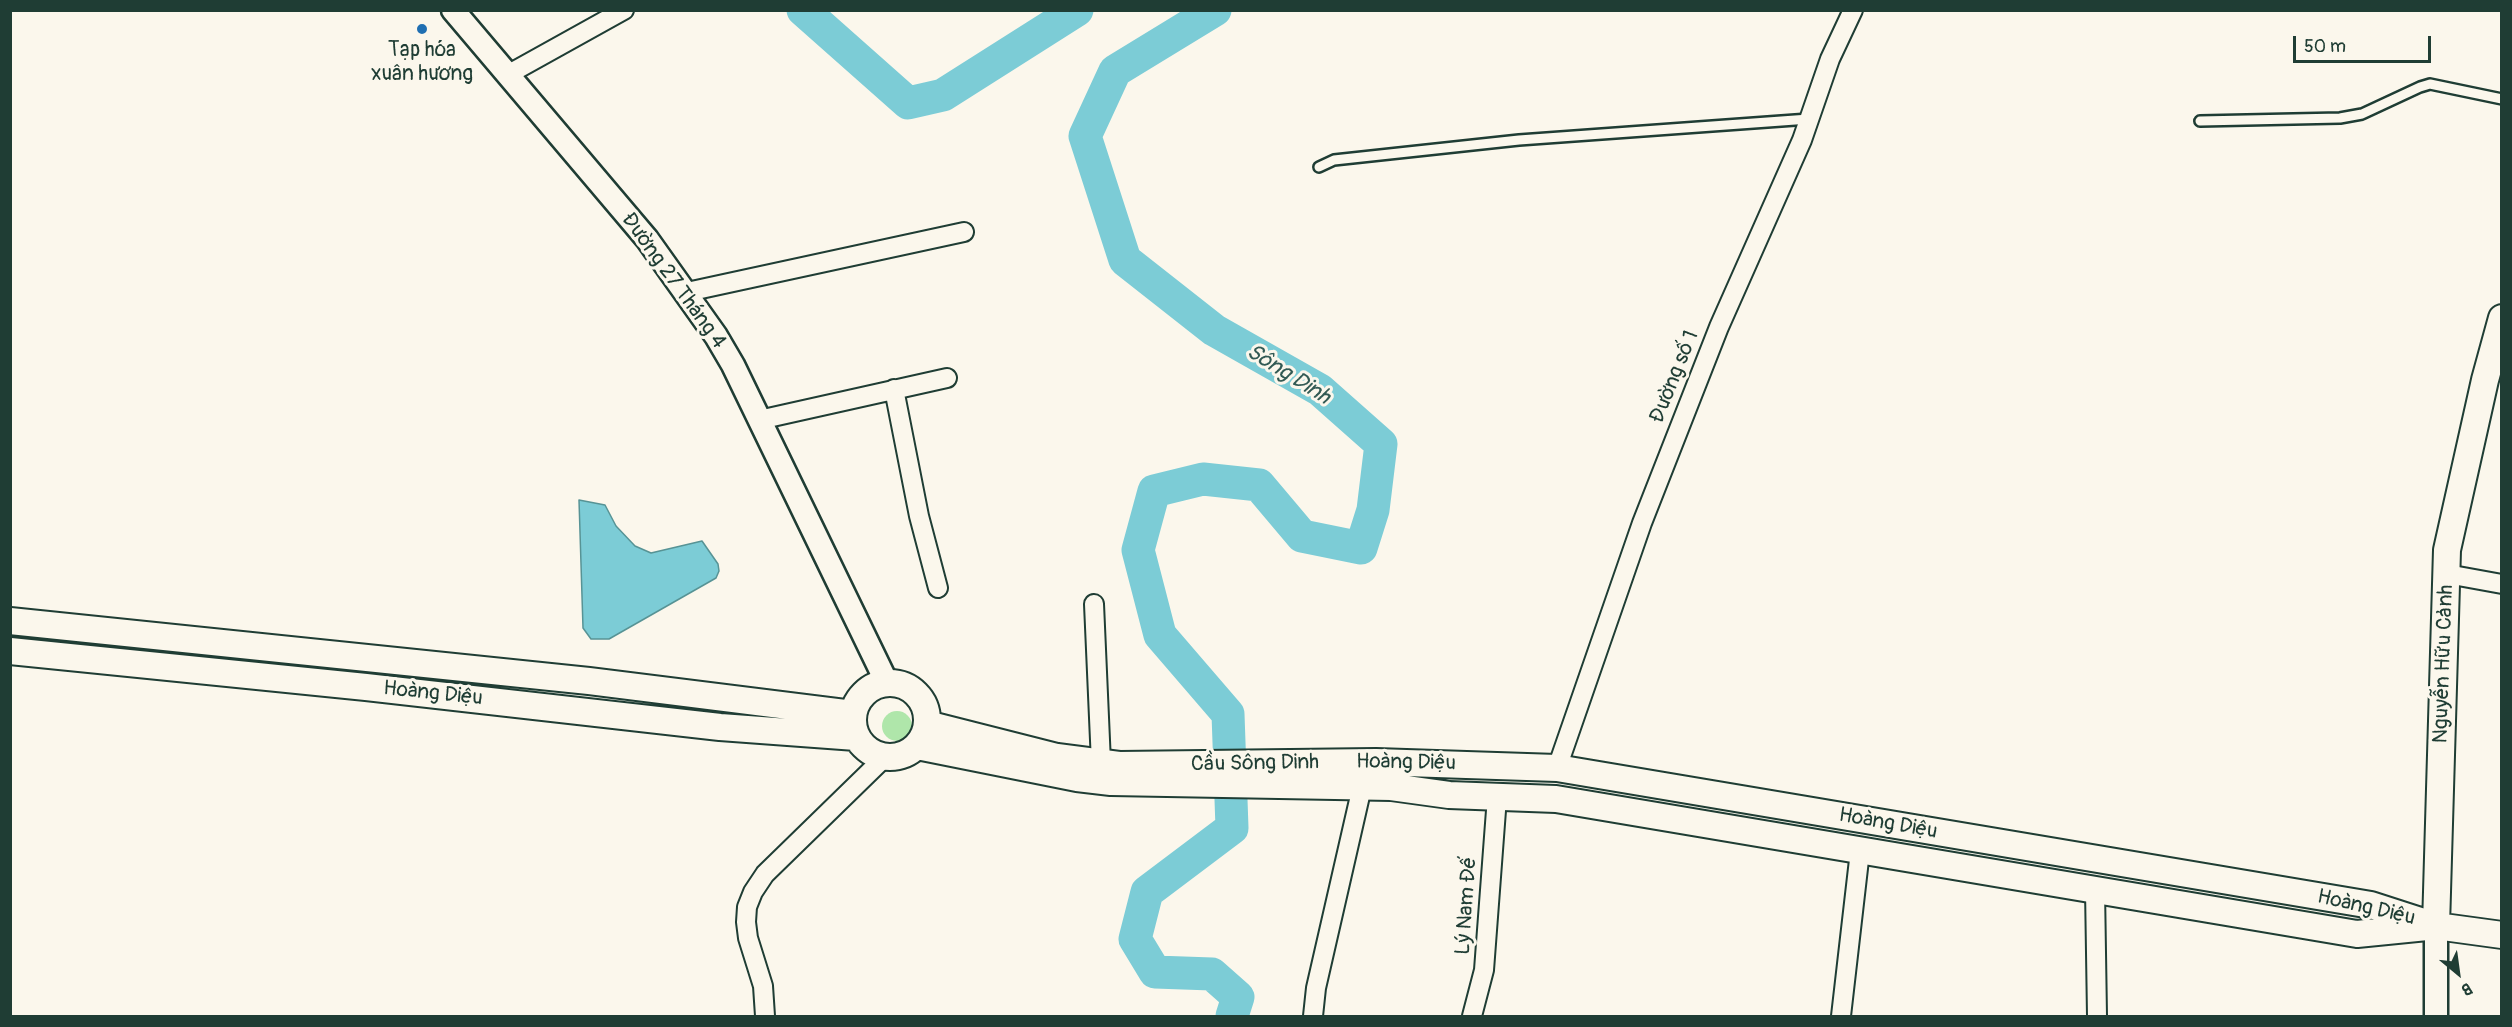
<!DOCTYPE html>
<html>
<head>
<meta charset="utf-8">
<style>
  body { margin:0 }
  #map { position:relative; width:2512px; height:1027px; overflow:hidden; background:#fbf7ec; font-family:Pangolin,sans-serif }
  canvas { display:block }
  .frame { position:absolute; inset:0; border:12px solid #1f3d34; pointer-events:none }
  .north { position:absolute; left:2428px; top:943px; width:60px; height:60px; -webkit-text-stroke:4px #fbf7ec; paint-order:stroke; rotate:151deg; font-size:16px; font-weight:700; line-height:24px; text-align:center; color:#1f3d34 }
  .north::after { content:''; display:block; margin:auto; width:21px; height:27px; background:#1f3d34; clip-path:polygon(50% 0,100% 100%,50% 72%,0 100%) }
  .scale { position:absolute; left:2293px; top:36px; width:138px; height:27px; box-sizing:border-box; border:3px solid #1f3d34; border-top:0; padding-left:8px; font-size:18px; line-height:21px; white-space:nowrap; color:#1f3d34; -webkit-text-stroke:4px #fbf7ec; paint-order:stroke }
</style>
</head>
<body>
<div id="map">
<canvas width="2512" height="1027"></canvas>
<div class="frame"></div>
<div class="north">B</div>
<div class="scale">50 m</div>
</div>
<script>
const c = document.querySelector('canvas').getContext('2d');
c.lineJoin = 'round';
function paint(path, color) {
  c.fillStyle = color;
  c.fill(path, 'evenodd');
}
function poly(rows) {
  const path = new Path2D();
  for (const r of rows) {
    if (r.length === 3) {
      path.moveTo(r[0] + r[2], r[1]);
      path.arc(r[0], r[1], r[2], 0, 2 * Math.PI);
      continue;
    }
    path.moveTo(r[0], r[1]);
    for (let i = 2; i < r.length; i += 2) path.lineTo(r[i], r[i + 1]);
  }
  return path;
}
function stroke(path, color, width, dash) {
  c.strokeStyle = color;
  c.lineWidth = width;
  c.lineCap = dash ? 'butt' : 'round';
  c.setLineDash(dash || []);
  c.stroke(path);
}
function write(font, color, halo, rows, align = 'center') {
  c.font = font + ' Pangolin,sans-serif';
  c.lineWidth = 6;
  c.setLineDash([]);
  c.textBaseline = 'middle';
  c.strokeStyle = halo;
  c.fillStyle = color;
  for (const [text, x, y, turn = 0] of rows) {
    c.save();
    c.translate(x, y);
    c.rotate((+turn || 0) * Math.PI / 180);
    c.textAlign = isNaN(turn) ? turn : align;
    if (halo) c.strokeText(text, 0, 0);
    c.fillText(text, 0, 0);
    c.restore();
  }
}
const green = poly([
  [897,726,15]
]);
const water = poly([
  [579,500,605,505,616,526,635,546,651,553,702,541,718,564,719,571,716,578,609,639,591,639,583,628,579,500]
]);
const river = poly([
  [803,10,908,103,943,95,1077,10],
  [1215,10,1115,71,1085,136,1125,260,1214,330,1320,390,1381,444,1373,510,1361,548,1302,536,1259,485,1203,479,1154,491,1138,550,1160,635,1228,714,1232,828,1147,892,1135,939,1155,972,1212,974,1238,997,1232,1016]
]);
const service = poly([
  [2200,121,2340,118,2362,114,2420,87,2430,84,2502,99],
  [1319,167,1334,160,1519,140,1809,119]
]);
const minor = poly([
  [507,75,624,10],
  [687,292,964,232],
  [894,389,919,516,938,588],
  [759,420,947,378],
  [2447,574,2502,584],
  [1094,604,1101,763],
  [1557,768,1642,523,1719,327,1802,140,1830,59,1853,10],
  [2095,889,2097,1016],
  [765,1016,763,986,748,938,746,922,747,907,753,892,765,874,885,757],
  [1313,1016,1316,988,1362,787],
  [1472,1016,1484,970,1497,797],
  [1841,1016,1860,851]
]);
const tertiary = poly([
  [453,10,647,239,716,336,733,365,887,683],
  [2436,926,2436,1016]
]);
const secondary = poly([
  [10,621,589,681,853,714],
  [10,651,366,687,720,727,856,737],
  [890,720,37],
  [927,724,1057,757,1119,765,1376,762,1557,768,2371,905,2436,926,2502,935],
  [917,746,1077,778,1111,782,1391,787,1449,795,1556,799,2357,934,2427,927],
  [2436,926,2447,550,2485,380,2502,318]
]);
const markers = [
  [422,29,6,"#1f6fb2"]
];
const poiNames = [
  ["Tạp hóa",422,51],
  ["xuân hương",422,75]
];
const streetNames = [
  ["Đường 27 Tháng 4",673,281,54],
  ["Đường số 1",1675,377,-68],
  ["Nguyễn Hữu Cảnh",2444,664,-88],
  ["Hoàng Diệu",433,694,6],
  ["Hoàng Diệu",1406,763,1],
  ["Cầu Sông Dinh",1255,764,-1],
  ["Hoàng Diệu",1888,824,10],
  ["Lý Nam Đế",1467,906,-86],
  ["Hoàng Diệu",2366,908,13]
];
const waterNames = [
  ["Sông Dinh",1288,375,32]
];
paint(green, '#afe6aa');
paint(water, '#7cccd6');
stroke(water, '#579395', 1.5);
stroke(river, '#7cccd6', 33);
stroke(service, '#1f3d34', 14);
stroke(minor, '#1f3d34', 22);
stroke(tertiary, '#1f3d34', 27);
stroke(secondary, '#1f3d34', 30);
stroke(service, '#fbf7ec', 9);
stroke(minor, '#fbf7ec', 18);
stroke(tertiary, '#fbf7ec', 22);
stroke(secondary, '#fbf7ec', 26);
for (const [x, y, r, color] of markers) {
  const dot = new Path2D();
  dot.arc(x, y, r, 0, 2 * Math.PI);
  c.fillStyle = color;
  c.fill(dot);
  stroke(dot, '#fbf7ec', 2);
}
write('21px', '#1f3d34', '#fbf7ec', poiNames);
write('21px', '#1f3d34', '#fbf7ec', streetNames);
write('italic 22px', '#325a54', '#fbf7ec', waterNames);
</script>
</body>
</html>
